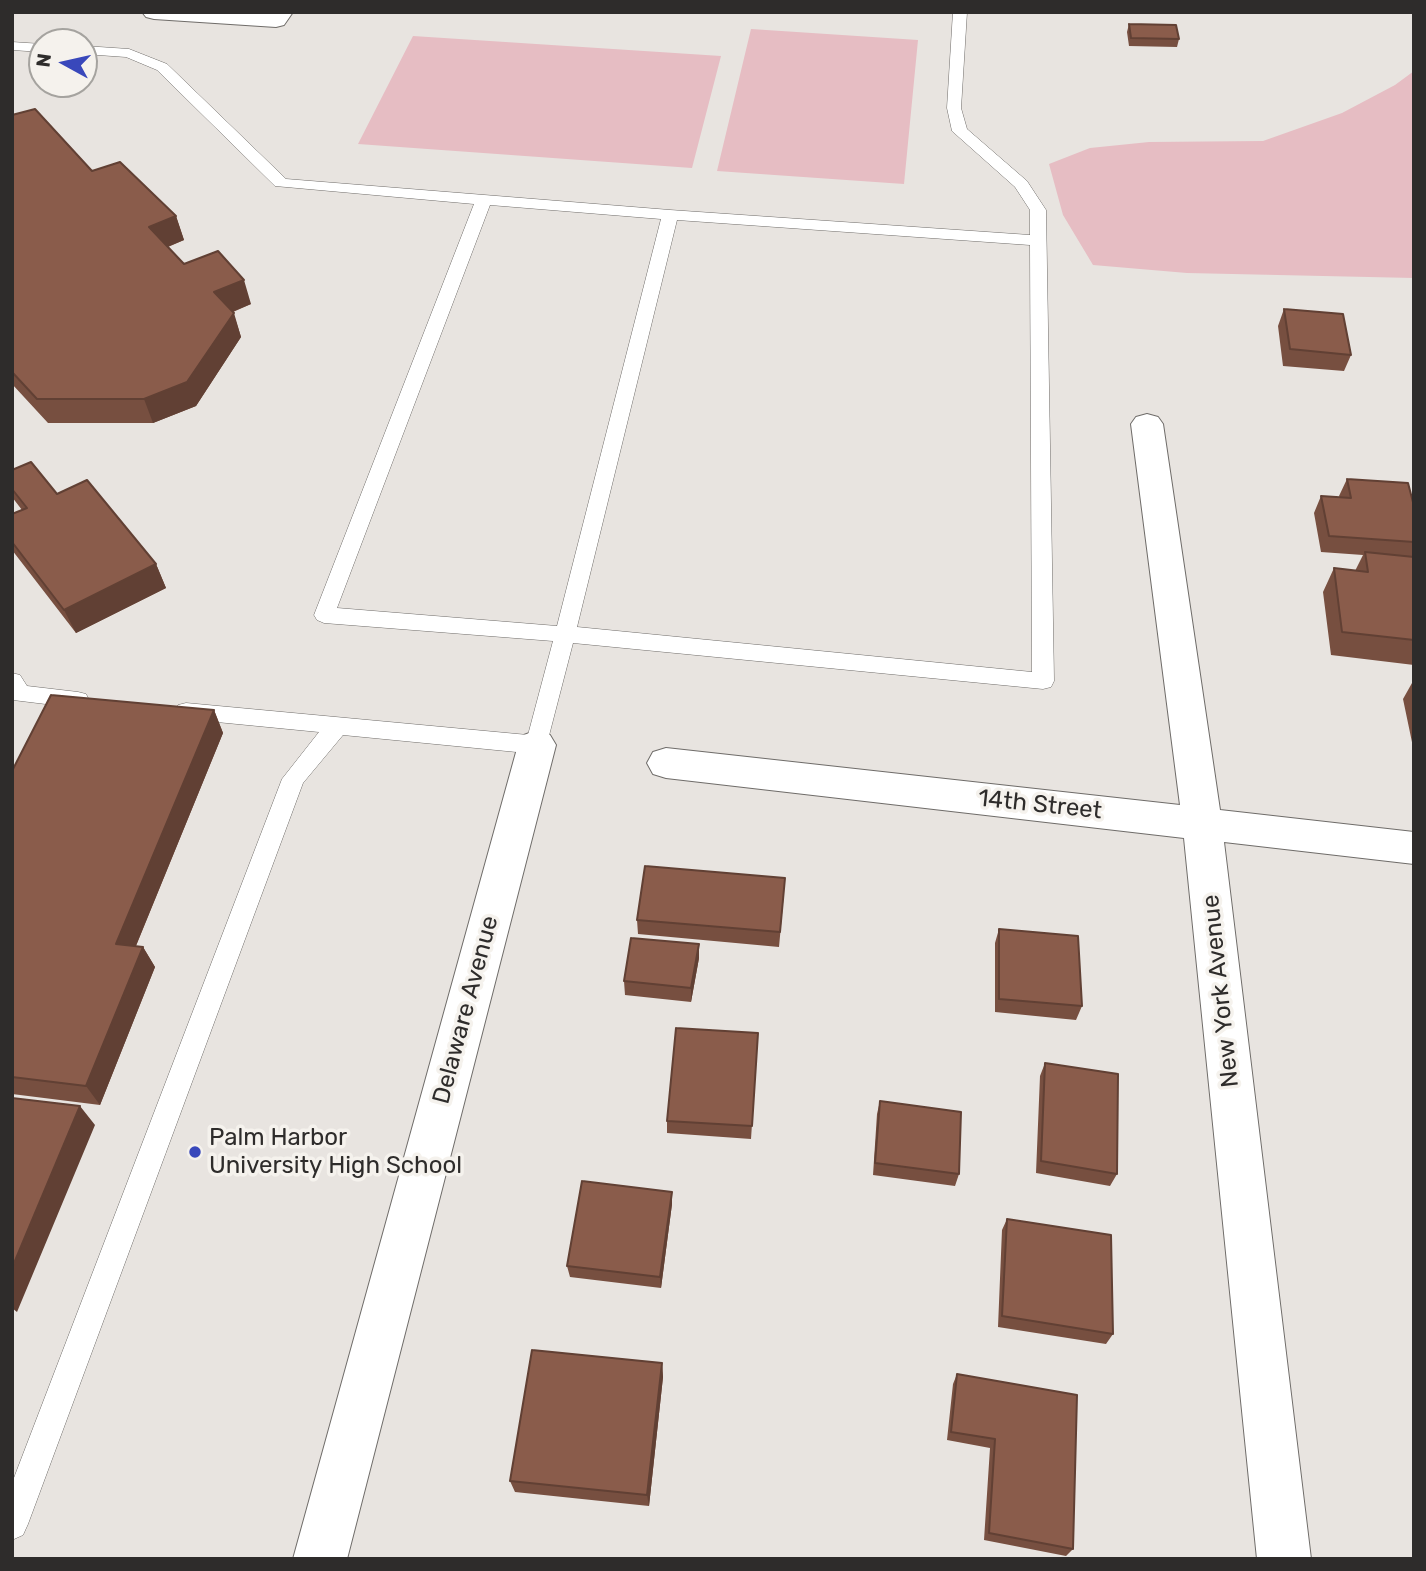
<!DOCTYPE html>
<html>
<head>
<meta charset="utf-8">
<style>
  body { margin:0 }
  #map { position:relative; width:1426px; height:1571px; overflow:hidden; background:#e8e4e0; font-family:Rubik,sans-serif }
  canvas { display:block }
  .frame { position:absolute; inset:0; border:14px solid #2e2c2b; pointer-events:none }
  .north { position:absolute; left:28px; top:28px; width:70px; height:70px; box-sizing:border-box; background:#f5f2ed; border:2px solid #a5a39f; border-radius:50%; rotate:278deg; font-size:19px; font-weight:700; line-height:28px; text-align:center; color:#2e2c2b }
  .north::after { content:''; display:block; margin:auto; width:24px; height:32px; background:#3948bb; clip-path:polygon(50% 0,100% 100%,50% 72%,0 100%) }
</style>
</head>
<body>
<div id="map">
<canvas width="1426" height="1571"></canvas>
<div class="frame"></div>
<div class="north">N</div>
</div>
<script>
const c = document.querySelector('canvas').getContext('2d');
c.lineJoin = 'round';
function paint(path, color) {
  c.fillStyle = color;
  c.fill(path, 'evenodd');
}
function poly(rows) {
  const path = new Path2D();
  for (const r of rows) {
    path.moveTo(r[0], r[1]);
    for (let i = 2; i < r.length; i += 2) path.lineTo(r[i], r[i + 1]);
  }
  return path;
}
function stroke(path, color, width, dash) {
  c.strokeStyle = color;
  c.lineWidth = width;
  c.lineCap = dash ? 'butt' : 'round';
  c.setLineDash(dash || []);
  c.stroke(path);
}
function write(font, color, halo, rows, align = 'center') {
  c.font = font + ' Rubik,sans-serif';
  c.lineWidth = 7;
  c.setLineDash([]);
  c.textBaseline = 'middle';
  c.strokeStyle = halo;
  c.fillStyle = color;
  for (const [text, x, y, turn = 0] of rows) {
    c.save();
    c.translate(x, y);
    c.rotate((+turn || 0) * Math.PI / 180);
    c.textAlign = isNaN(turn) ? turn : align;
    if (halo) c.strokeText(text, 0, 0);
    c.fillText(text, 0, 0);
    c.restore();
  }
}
const green = poly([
  [751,29,918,40,904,184,717,171],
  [413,36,721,56,692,168,358,144],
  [1414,71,1414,278,1187,273,1093,265,1063,215,1049,164,1090,148,1149,142,1263,141,1342,113,1395,85]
]);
const lane = poly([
  [953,12,967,12,961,108,967,129,1027,181,1046,210,1054,681,1051,687,1043,689,573,643,545,751,537,754,343,735,303,783,28,1524,23,1535,12,1540,12,1483,282,779,319,732,186,719,178,717,175,711,178,705,186,703,528,735,553,641,324,623,317,620,314,615,474,204,275,186,157,70,126,57,84,54,84,46,129,49,167,64,286,179,670,210,1030,235,1030,210,1015,187,952,131,947,108,953,12],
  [490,205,661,219,557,626,337,608,490,205],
  [677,220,1030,245,1032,672,577,627,677,220],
  [12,42,42,44,42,52,12,50,12,42],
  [12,673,20,675,27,686,78,692,86,694,89,700,86,706,78,708,13,700,12,673]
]);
const street = poly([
  [142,12,293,12,284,25,276,27,154,19,146,17,142,12],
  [1147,414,1158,417,1163,424,1220,810,1414,832,1414,864,1224,842,1311,1559,1257,1559,1184,838,666,778,653,774,647,763,653,752,666,748,1180,805,1131,424,1136,417,1147,414],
  [537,730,550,735,556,745,347,1559,293,1559,518,745,524,735,537,730]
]);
const wall = poly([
  [1129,24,1179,39,1177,47,1129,46,1127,32],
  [12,115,92,171,176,216,184,240,168,247,184,264,251,304,233,312,241,337,196,406,153,423,48,423,12,384],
  [1284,309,1351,355,1344,371,1283,366,1278,326],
  [12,470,57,494,156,564,166,588,76,633,12,550,12,514,22,510,12,497],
  [1347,479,1414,506,1414,665,1331,655,1323,592,1334,568,1355,571,1363,555,1321,552,1314,513,1321,496,1340,498,1339,496],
  [1412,683,1414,684,1414,747,1413,747,1403,699],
  [214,710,223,733,136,946,143,947,155,967,100,1105,12,1094,12,771],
  [784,893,779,947,638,934,637,920],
  [999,929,1082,1006,1076,1020,995,1012,995,943],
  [699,958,691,1002,625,995,624,981],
  [758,1033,751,1139,667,1133,667,1121],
  [1045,1063,1117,1174,1110,1186,1036,1173,1040,1076],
  [880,1101,959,1174,955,1186,873,1175,877,1114],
  [672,1204,661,1288,570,1277,567,1266],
  [1007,1219,1113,1334,1106,1344,998,1327,1002,1230],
  [662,1363,663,1377,649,1506,515,1492,510,1481],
  [957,1374,1073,1549,1066,1556,984,1540,990,1448,947,1440,953,1384]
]);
const shadedWall = poly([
  [176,216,184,240,157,251,149,227],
  [244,280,251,304,222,316,214,292],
  [234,313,241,337,196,406,153,423,144,399],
  [156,564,166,588,76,633,64,610],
  [214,710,223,733,128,965,116,944],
  [699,944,699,958,691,1002,691,988],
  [143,947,155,967,100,1105,86,1086],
  [80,1106,95,1125,17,1312,12,1308,12,1268],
  [672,1192,672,1204,661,1288,660,1277],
  [662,1363,663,1377,649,1506,647,1495]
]);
const building = poly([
  [1129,24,1176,25,1179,39,1131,38,1129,24],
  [35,109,92,171,120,162,176,216,149,227,184,264,218,251,244,280,214,292,234,313,187,382,144,399,37,399,12,372,12,115,35,109],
  [1284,309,1343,314,1351,355,1290,349,1284,309],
  [31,462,57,494,87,480,156,564,64,610,12,542,12,514,27,508,12,489,12,470,31,462],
  [1347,479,1408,483,1414,506,1414,542,1329,536,1321,496,1351,498,1347,479],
  [1365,552,1414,557,1414,640,1342,632,1334,568,1368,572,1365,552],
  [51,695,214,710,116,944,143,947,86,1086,12,1077,12,771,51,695],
  [645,866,785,878,780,932,637,920,645,866],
  [999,929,1078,936,1082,1006,999,999,999,929],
  [631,938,699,944,691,988,624,981,631,938],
  [676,1028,758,1033,752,1126,667,1121,676,1028],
  [1045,1063,1118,1074,1117,1174,1041,1161,1045,1063],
  [12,1098,80,1106,12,1268,12,1098],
  [880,1101,961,1112,959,1174,875,1163,880,1101],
  [582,1181,672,1192,660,1277,567,1266,582,1181],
  [1007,1219,1111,1235,1113,1334,1002,1316,1007,1219],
  [532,1350,662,1363,647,1495,510,1481,532,1350],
  [957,1374,1077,1395,1073,1549,989,1533,995,1439,951,1432,957,1374]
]);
const markers = [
  [195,1152,7,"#3948bb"]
];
const streetNames = [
  ["14th Street",1040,805,6],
  ["New York Avenue",1221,991,-96],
  ["Delaware Avenue",466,1010,-75]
];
const poiNames = [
  ["Palm Harbor",209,1138],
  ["University High School",209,1166]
];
paint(green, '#e6bdc3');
stroke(lane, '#6f6c69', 1);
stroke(street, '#6f6c69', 2);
paint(lane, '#fff');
paint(street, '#fff');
paint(wall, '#774f40');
paint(shadedWall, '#614034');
paint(building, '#8a5c4b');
stroke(building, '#614034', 2);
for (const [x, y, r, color] of markers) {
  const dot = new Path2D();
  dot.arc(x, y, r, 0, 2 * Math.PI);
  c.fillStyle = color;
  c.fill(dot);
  stroke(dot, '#f5f2ed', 2.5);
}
write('24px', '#2e2c2b', '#f5f2ed', streetNames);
write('24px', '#2e2c2b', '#f5f2ed', poiNames, 'left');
</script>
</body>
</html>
